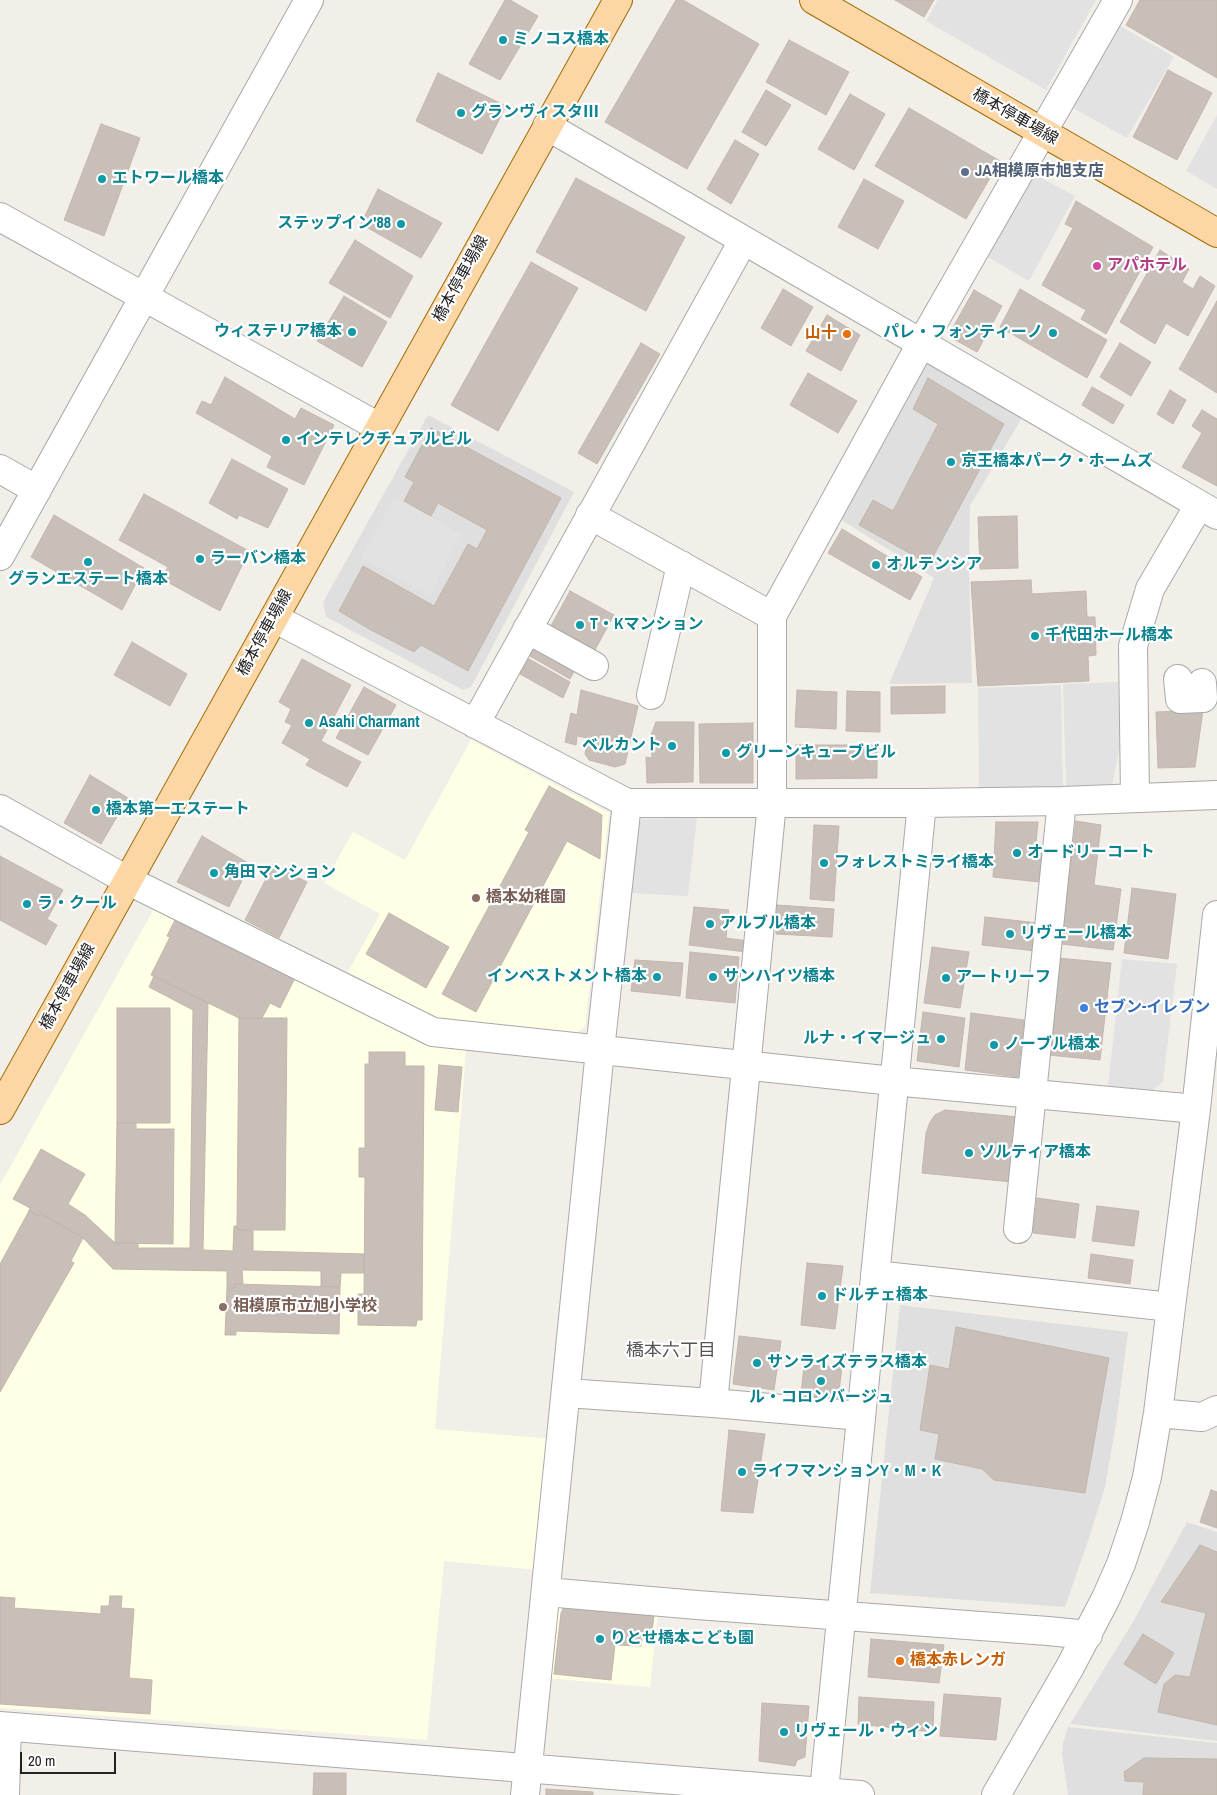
<!DOCTYPE html>
<html>
<head>
<meta charset="utf-8">
<style>
  body { margin:0 }
  #map { position:relative; width:1217px; height:1795px; overflow:hidden; background:#f2efe9; font-family:"Archivo Narrow",sans-serif }
  canvas { display:block }
  .scale { position:absolute; left:20px; top:1752px; width:96px; height:22px; box-sizing:border-box; border:2px solid #222; border-top:0; padding-left:6px; font-size:15px; line-height:18px; white-space:nowrap; color:#222; -webkit-text-stroke:4px #fff; paint-order:stroke }
</style>
</head>
<body>
<div id="map">
<canvas width="1217" height="1795"></canvas>
<div class="scale">20 m</div>
</div>
<script>
const c = document.querySelector('canvas').getContext('2d');
c.lineJoin = 'round';
function paint(path, color) {
  c.fillStyle = color;
  c.fill(path, 'evenodd');
}
function poly(rows) {
  const path = new Path2D();
  for (const r of rows) {
    path.moveTo(r[0], r[1]);
    for (let i = 2; i < r.length; i += 2) path.lineTo(r[i], r[i + 1]);
  }
  return path;
}
function stroke(path, color, width, dash) {
  c.strokeStyle = color;
  c.lineWidth = width;
  c.lineCap = dash ? 'butt' : 'round';
  c.setLineDash(dash || []);
  c.stroke(path);
}
function write(font, color, halo, rows, align = 'center') {
  c.font = font + ' "Archivo Narrow","Noto Sans JP",sans-serif';
  c.lineWidth = 4.5;
  c.setLineDash([]);
  c.textBaseline = 'middle';
  c.strokeStyle = halo;
  c.fillStyle = color;
  for (const [text, x, y, turn = 0] of rows) {
    c.save();
    c.translate(x, y);
    c.rotate((+turn || 0) * Math.PI / 180);
    c.textAlign = isNaN(turn) ? turn : align;
    if (halo) c.strokeText(text, 0, 0);
    c.fillText(text, 0, 0);
    c.restore();
  }
}
const residential = poly([
  [932,362,1023,416,970,506,969,571,972,683,889,684,934,578,840,519,924,364],
  [428,415,574,492,471,687,463,690,326,617,323,602],
  [900,1305,1128,1332,1116,1424,1105,1487,1089,1538,1065,1607,870,1593],
  [1187,1522,1217,1532,1217,1741,1070,1724,1133,1622],
  [1068,1727,1217,1743,1217,1795,1068,1795,1062,1754,1063,1743]
]);
const education = poly([
  [471,740,609,813,585,1027,576,1033,434,1017,348,972,380,914,324,883,353,832,405,860],
  [154,909,176,918,295,978,422,1044,466,1050,435,1429,554,1439,538,1570,444,1561,427,1740,0,1708,0,1185],
  [561,1604,658,1612,650,1687,546,1678,553,1612]
]);
const parking = poly([
  [938,0,1096,0,1046,90,926,21],
  [1117,24,1174,57,1127,138,1071,107],
  [1217,115,1217,189,1186,171],
  [1032,173,1075,196,1029,281,986,256],
  [394,497,462,535,430,596,361,558],
  [1118,682,1120,747,1112,785,1066,786,1063,684],
  [1061,685,1063,786,979,788,978,688],
  [697,818,688,896,630,893,637,824,643,819],
  [1122,959,1177,964,1163,1082,1152,1090,1108,1086]
]);
const building = poly([
  [505,0,510,0,538,16,500,80,469,64,505,0],
  [676,0,683,0,759,44,687,169,605,122,676,0],
  [895,0,934,0,924,17,895,0],
  [1140,0,1217,0,1217,78,1126,25,1140,0],
  [789,40,849,72,826,115,766,82,789,40],
  [1168,70,1212,93,1177,160,1133,137,1168,70],
  [438,73,506,106,482,154,416,121,438,73],
  [766,90,791,105,766,146,742,132,766,90],
  [850,94,885,114,854,170,818,149,850,94],
  [909,108,1000,161,966,219,875,166,909,108],
  [101,124,140,138,104,236,64,220,101,124],
  [735,140,759,154,731,204,707,189,735,140],
  [576,178,685,237,646,311,536,252,576,178],
  [864,179,904,201,878,249,838,227,864,179],
  [378,189,442,223,421,258,361,224,378,189],
  [1076,201,1153,247,1106,334,1081,319,1086,310,1042,285,1073,228,1065,224,1076,201],
  [355,240,413,276,390,318,329,283,355,240],
  [1160,250,1189,269,1182,282,1193,289,1200,276,1215,286,1188,336,1166,323,1155,344,1120,322,1160,250],
  [531,262,578,288,498,431,451,405,531,262],
  [783,289,813,307,791,346,761,328,783,289],
  [1020,289,1107,340,1087,378,1000,327,1020,289],
  [974,290,1002,306,977,352,948,336,974,290],
  [344,296,387,322,362,367,317,341,344,296],
  [1217,301,1217,393,1179,369,1217,301],
  [827,315,860,335,841,371,806,351,827,315],
  [641,343,660,354,597,464,578,453,641,343],
  [1120,343,1151,362,1131,396,1100,377,1120,343],
  [808,373,857,401,838,433,790,405,808,373],
  [225,377,295,419,301,408,334,425,304,485,267,467,272,456,196,413,202,401,211,405,225,377],
  [928,378,1004,424,929,564,859,525,873,500,893,511,938,424,913,409,928,378],
  [1092,387,1124,405,1113,424,1082,405,1092,387],
  [1170,390,1186,400,1173,424,1157,414,1170,390],
  [1202,410,1217,419,1217,486,1182,467,1202,433,1192,426,1202,410],
  [431,428,561,498,468,671,421,645,414,652,371,630,339,611,363,566,434,606,468,544,477,549,487,530,438,503,431,516,404,501,414,482,405,477,431,428],
  [232,459,288,489,268,528,239,515,237,519,209,503,232,459],
  [144,494,249,551,220,611,162,579,168,567,119,540,144,494],
  [54,515,144,568,122,610,31,557,54,515],
  [1017,516,1018,568,980,569,978,517,1017,516],
  [842,529,922,577,910,600,828,553,842,529],
  [1031,580,1032,594,1086,591,1087,617,1095,617,1096,655,1088,656,1089,681,978,686,971,582,1031,580],
  [570,591,614,615,590,659,546,635,570,591],
  [538,641,578,664,570,679,530,656,538,641],
  [132,642,187,674,170,706,114,675,132,642],
  [302,659,351,685,321,741,361,762,347,787,306,765,310,759,282,743,292,725,285,722,291,709,279,702,302,659],
  [529,659,570,682,563,698,520,674,529,659],
  [945,686,945,713,891,714,891,687,945,686],
  [364,687,396,705,368,755,336,738,364,687],
  [581,690,638,706,625,764,615,767,589,760,585,754,588,738,577,736,576,745,565,742,571,713,577,715,581,690],
  [797,690,837,692,836,729,795,727,797,690],
  [847,691,880,692,880,732,846,731,847,691],
  [1203,710,1195,767,1158,768,1156,712,1203,710],
  [656,722,694,722,693,782,647,783,646,757,652,758,651,735,656,722],
  [753,723,753,783,700,783,699,724,753,723],
  [796,745,877,745,877,778,796,779,796,745],
  [90,775,128,798,101,844,64,823,90,775],
  [549,786,602,815,600,859,567,841,476,1012,442,994,529,832,525,830,549,786],
  [1076,821,1101,825,1094,885,1121,889,1113,950,1061,944,1076,821],
  [996,822,1038,822,1035,852,1043,854,1040,882,993,877,996,822],
  [814,825,839,826,834,901,810,899,814,825],
  [202,836,250,864,229,907,177,882,202,836],
  [0,856,63,890,47,919,57,925,46,945,0,920,0,856],
  [273,865,307,882,279,938,245,920,273,865],
  [1132,888,1176,894,1168,959,1124,953,1132,888],
  [777,905,834,909,832,937,776,934,777,905],
  [694,907,729,910,726,938,748,941,746,952,689,945,694,907],
  [389,913,449,947,426,988,366,954,389,913],
  [985,917,1038,923,1036,951,982,945,985,917],
  [176,918,295,978,280,1008,270,1003,262,1018,239,1018,151,975,170,937,167,936,176,918],
  [932,947,969,952,960,1008,924,1003,932,947],
  [690,952,739,957,735,1003,686,998,690,952],
  [1058,958,1111,963,1100,1060,1048,1055,1058,958],
  [635,960,683,963,680,996,631,991,635,960],
  [154,976,208,1003,203,1250,233,1251,234,1226,237,1226,237,1230,253,1231,253,1251,364,1254,364,1273,341,1273,340,1287,321,1286,321,1271,242,1270,243,1284,235,1284,235,1288,227,1288,227,1271,113,1269,83,1238,40,1213,38,1216,29,1211,30,1208,13,1199,41,1149,85,1174,68,1204,85,1215,115,1243,138,1243,138,1248,190,1248,193,1010,149,987,154,976],
  [117,1008,170,1008,170,1123,117,1123,117,1008],
  [923,1012,965,1018,959,1067,917,1061,923,1012],
  [971,1013,1024,1020,1018,1077,965,1070,971,1013],
  [239,1018,287,1018,285,1230,237,1230,239,1018],
  [369,1052,405,1052,405,1066,424,1066,422,1320,417,1320,416,1326,358,1325,358,1294,364,1294,365,1177,359,1177,359,1148,365,1148,365,1064,369,1064,369,1052],
  [439,1065,462,1067,458,1112,435,1110,439,1065],
  [945,1110,1019,1117,1012,1182,922,1173,926,1133,930,1122,935,1115,945,1110],
  [117,1123,136,1123,136,1129,174,1129,173,1244,115,1243,117,1123],
  [1037,1198,1079,1204,1075,1238,1033,1233,1037,1198],
  [1097,1206,1139,1211,1134,1246,1092,1241,1097,1206],
  [29,1211,38,1216,40,1213,83,1238,71,1261,74,1263,0,1392,0,1264,29,1211],
  [1091,1254,1133,1260,1130,1284,1088,1278,1091,1254],
  [807,1263,843,1266,835,1329,801,1325,807,1263],
  [235,1284,340,1287,339,1334,236,1331,236,1335,225,1335,227,1288,235,1288,235,1284],
  [956,1327,1109,1358,1085,1493,994,1480,982,1469,935,1459,939,1434,920,1430,930,1365,949,1369,956,1327],
  [739,1336,781,1341,774,1390,733,1384,739,1336],
  [804,1365,842,1367,838,1399,801,1395,804,1365],
  [729,1430,765,1434,753,1513,721,1511,729,1430],
  [1211,1490,1217,1492,1217,1528,1200,1522,1211,1490],
  [1200,1545,1217,1552,1217,1725,1158,1712,1164,1684,1175,1675,1190,1677,1206,1613,1161,1602,1200,1545],
  [110,1596,122,1596,121,1608,134,1609,129,1678,152,1680,150,1714,0,1704,0,1597,15,1598,14,1608,101,1614,101,1606,109,1606,110,1596],
  [564,1607,654,1615,652,1632,643,1632,641,1646,615,1645,611,1680,554,1674,561,1613,564,1607],
  [1143,1634,1174,1653,1156,1684,1124,1664,1143,1634],
  [871,1639,944,1645,939,1683,868,1677,871,1639],
  [944,1694,1001,1698,996,1740,940,1736,944,1694],
  [859,1697,934,1702,933,1732,858,1724,859,1697],
  [762,1703,809,1706,805,1757,797,1760,795,1766,759,1761,762,1703],
  [1144,1758,1217,1759,1217,1795,1143,1795,1144,1782,1125,1781,1124,1772,1144,1758],
  [314,1773,346,1773,346,1795,313,1795,314,1773],
  [546,1789,593,1792,593,1795,546,1795,546,1789]
]);
const minor = poly([
  [547,126,1217,515],
  [0,217,379,427],
  [0,469,37,490],
  [590,515,772,616],
  [0,556,309,0],
  [274,618,627,803,922,803,1062,801,1217,795],
  [527,629,594,666],
  [1178,679,1180,699,1203,698,1202,683],
  [651,695,681,565],
  [475,724,743,241],
  [1135,797,1133,646,1150,589,1199,505],
  [0,809,127,880,433,1032,893,1081,1196,1109],
  [1018,1229,1062,801],
  [875,1275,1171,1307],
  [566,1393,713,1403,861,1416],
  [713,1403,772,803,772,616,921,344,1118,0],
  [1158,1413,1202,1417,1217,1410],
  [546,1592,697,1605,1048,1631,1088,1635],
  [0,1726,860,1795],
  [824,1791,922,803],
  [5,1795,7,1727],
  [525,1795,600,1050,627,803],
  [996,1795,1070,1667,1106,1598,1121,1564,1135,1522,1147,1477,1158,1413,1171,1307,1196,1109,1217,915]
]);
const major = poly([
  [814,0,1217,233],
  [0,1110,618,0]
]);
const markers = [
  [503,40,5,"#0f9aa8"],
  [461,113,5,"#0f9aa8"],
  [965,172,5,"#5c6f8a"],
  [102,179,5,"#0f9aa8"],
  [401,224,5,"#0f9aa8"],
  [1097,266,5,"#d1479c"],
  [352,332,5,"#0f9aa8"],
  [1053,333,5,"#0f9aa8"],
  [847,334,5,"#e8710a"],
  [286,440,5,"#0f9aa8"],
  [951,462,5,"#0f9aa8"],
  [200,559,5,"#0f9aa8"],
  [88,562,5,"#0f9aa8"],
  [876,565,5,"#0f9aa8"],
  [580,625,5,"#0f9aa8"],
  [1035,636,5,"#0f9aa8"],
  [309,723,5,"#0f9aa8"],
  [672,746,5,"#0f9aa8"],
  [726,753,5,"#0f9aa8"],
  [96,810,5,"#0f9aa8"],
  [1017,853,5,"#0f9aa8"],
  [824,863,5,"#0f9aa8"],
  [214,873,5,"#0f9aa8"],
  [476,898,5,"#8d6e63"],
  [27,904,5,"#0f9aa8"],
  [710,924,5,"#0f9aa8"],
  [1010,934,5,"#0f9aa8"],
  [657,977,5,"#0f9aa8"],
  [713,977,5,"#0f9aa8"],
  [946,978,5,"#0f9aa8"],
  [1084,1008,5,"#3f7fe0"],
  [941,1039,5,"#0f9aa8"],
  [994,1045,5,"#0f9aa8"],
  [969,1153,5,"#0f9aa8"],
  [822,1296,5,"#0f9aa8"],
  [223,1307,5,"#8d6e63"],
  [757,1363,5,"#0f9aa8"],
  [821,1381,5,"#0f9aa8"],
  [742,1472,5,"#0f9aa8"],
  [600,1639,5,"#0f9aa8"],
  [900,1661,5,"#e8710a"],
  [784,1732,5,"#0f9aa8"]
];
const cultureNames = [
  ["ミノコス橋本",513,40],
  ["グランヴィスタⅢ",471,113],
  ["エトワール橋本",112,179],
  ["ステップイン'88",391,224,"right"],
  ["ウィステリア橋本",342,332,"right"],
  ["パレ・フォンティーノ",1043,333,"right"],
  ["インテレクチュアルビル",296,440],
  ["京王橋本パーク・ホームズ",961,462],
  ["ラーバン橋本",210,559],
  ["オルテンシア",886,565],
  ["グランエステート橋本",88,580,"center"],
  ["T・Kマンション",590,625],
  ["千代田ホール橋本",1045,636],
  ["Asahi Charmant",319,723],
  ["ベルカント",662,746,"right"],
  ["グリーンキューブビル",736,753],
  ["橋本第一エステート",106,810],
  ["オードリーコート",1027,853],
  ["フォレストミライ橋本",834,863],
  ["角田マンション",224,873],
  ["ラ・クール",37,904],
  ["アルブル橋本",720,924],
  ["リヴェール橋本",1020,934],
  ["インベストメント橋本",647,977,"right"],
  ["サンハイツ橋本",723,977],
  ["アートリーフ",956,978],
  ["ルナ・イマージュ",931,1039,"right"],
  ["ノーブル橋本",1004,1045],
  ["ソルティア橋本",979,1153],
  ["ドルチェ橋本",832,1296],
  ["サンライズテラス橋本",767,1363],
  ["ル・コロンバージュ",821,1398,"center"],
  ["ライフマンションY・M・K",752,1472],
  ["りとせ橋本こども園",610,1639],
  ["リヴェール・ウィン",794,1732]
];
const streetNames = [
  ["橋本停車場線",1015,117,30],
  ["橋本停車場線",461,279,-61],
  ["橋本停車場線",265,633,-61],
  ["橋本停車場線",68,987,-61]
];
const serviceNames = [
  ["JA相模原市旭支店",975,172]
];
const hotelNames = [
  ["アパホテル",1107,266]
];
const foodNames = [
  ["山十",837,334],
  ["橋本赤レンガ",910,1661,"left"]
];
const educationNames = [
  ["橋本幼稚園",486,898],
  ["相模原市立旭小学校",233,1307]
];
const shopNames = [
  ["セブン-イレブン",1094,1008]
];
const neighbourhoodNames = [
  ["橋本六丁目",671,1351]
];
paint(residential, '#e0dfdf');
paint(education, '#ffffe5');
paint(parking, '#e2e2e2');
paint(building, '#c7bfb8');
stroke(building, '#c4b6ab', 1);
stroke(minor, '#a9a9a9', 30);
stroke(major, '#a06b00', 30);
stroke(minor, '#fff', 28);
stroke(major, '#fcd6a4', 28);
for (const [x, y, r, color] of markers) {
  const dot = new Path2D();
  dot.arc(x, y, r, 0, 2 * Math.PI);
  c.fillStyle = color;
  c.fill(dot);
  stroke(dot, '#fff', 2);
}
write('bold 16px', '#0d838f', '#fff', cultureNames, 'left');
write('16px', '#222', '#fff', streetNames);
write('bold 16px', '#4e5e75', '#fff', serviceNames, 'left');
write('bold 16px', '#b23c85', '#fff', hotelNames, 'left');
write('bold 16px', '#c56008', '#fff', foodNames, 'right');
write('bold 16px', '#785e54', '#fff', educationNames, 'left');
write('bold 16px', '#366cbe', '#fff', shopNames, 'left');
write('18px', '#555', '#fff', neighbourhoodNames);
</script>
</body>
</html>
